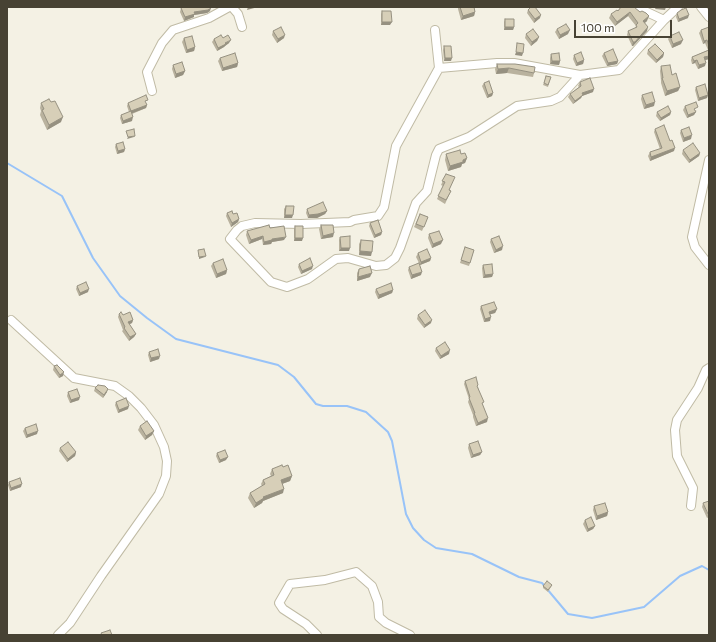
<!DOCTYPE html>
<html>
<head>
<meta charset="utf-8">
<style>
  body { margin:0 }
  #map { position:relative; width:716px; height:642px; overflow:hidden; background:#f4f1e4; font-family:Commissioner,sans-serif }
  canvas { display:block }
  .frame { position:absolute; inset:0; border:8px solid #474233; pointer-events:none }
  .scale { position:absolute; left:574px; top:20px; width:98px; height:18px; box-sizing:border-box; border:2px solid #474233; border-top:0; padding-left:5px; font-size:12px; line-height:14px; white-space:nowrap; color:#474233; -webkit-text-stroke:3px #fff; paint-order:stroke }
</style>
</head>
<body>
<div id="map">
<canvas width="716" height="642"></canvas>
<div class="frame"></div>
<div class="scale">100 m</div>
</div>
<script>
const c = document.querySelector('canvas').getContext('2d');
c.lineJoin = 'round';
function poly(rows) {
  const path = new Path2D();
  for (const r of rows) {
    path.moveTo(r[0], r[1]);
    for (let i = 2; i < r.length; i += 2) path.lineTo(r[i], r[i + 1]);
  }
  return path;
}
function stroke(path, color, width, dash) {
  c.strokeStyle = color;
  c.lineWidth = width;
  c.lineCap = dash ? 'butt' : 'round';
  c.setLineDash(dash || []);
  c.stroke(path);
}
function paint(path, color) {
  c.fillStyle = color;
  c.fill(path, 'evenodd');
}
const stream = poly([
  [7,163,62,196,93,258,120,296,147,318,176,339,278,365,294,377,316,404,323,406,347,406,366,412,388,432,392,441,406,514,413,528,424,540,436,548,472,554,519,577,542,583,568,614,592,618,644,607,680,576,702,566,709,570]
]);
const street = poly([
  [232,7,238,14,242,27],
  [636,7,664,20],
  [701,7,709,17],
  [435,30,439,68,396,146,384,207,378,216,354,220,350,222,301,224,255,223,242,226,237,230,230,239,271,282,287,287,308,279,336,259,348,258,376,266,386,265,395,258,400,248,416,203,427,191,436,155,439,149,469,137,517,106,551,101,560,97,580,75,619,70,664,20,678,7],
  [439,68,497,63,514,63,580,75],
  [152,91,147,72,162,43,173,30,209,18,229,7],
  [709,160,692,237,695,247,709,265],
  [11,320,74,378,115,386,129,396,141,408,154,425,164,447,167,461,166,476,159,494,101,576,70,623,58,635],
  [691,506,693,488,677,456,675,430,677,420,698,388,706,370,709,368],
  [317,635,306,624,283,609,279,603,290,584,325,580,356,572,372,586,378,602,379,617,386,623,410,635]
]);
const wall = poly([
  [458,7,474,7,475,12,474,16,461,20,458,9],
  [621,7,647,21,645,23,647,31,633,46,632,46,627,35,628,31,635,28,636,26,628,16,615,26,609,18,611,14,618,11],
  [181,8,210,11,207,13,194,15,194,17,184,21,180,12],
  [528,10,540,18,534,23,527,13],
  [382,11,390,25,381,25,381,14],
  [677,13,688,18,678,22,676,17],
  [505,19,514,27,513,30,504,30,504,22],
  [709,27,709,59,705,60,705,66,698,69,695,63,692,64,691,60,692,57,708,50,705,43,703,44,699,33,701,30],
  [557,29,568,34,559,39,555,32],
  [273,31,284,38,277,43,272,35],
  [526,34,539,37,537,41,531,46,525,38],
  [670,36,681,44,672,48,668,39],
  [184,38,195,47,194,51,186,53,182,42],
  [223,38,229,43,225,46,224,47,217,51,212,42,214,39],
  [444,46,451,61,444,61,443,50],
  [648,50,664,53,663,57,656,63,647,54],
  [604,53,618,61,617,64,607,66,602,56],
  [551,54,560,61,559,65,550,64,550,58],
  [574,55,584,60,583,64,576,66,573,59],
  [220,58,238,63,237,67,222,71,218,61],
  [497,64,534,73,533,77,507,73,496,74,495,69],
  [173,65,185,71,183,75,175,78,172,69],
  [661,66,672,75,680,87,678,91,665,96,661,83,661,81,660,71],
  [546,76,551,77,548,87,543,85],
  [580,82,593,92,582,96,581,98,573,104,568,97,570,94,579,87,578,86],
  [484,83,493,93,492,96,487,98,482,86],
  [696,87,708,95,707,98,698,101,695,90],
  [642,95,654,106,644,109,641,99],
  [41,103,61,122,47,130,40,115,41,111,40,108],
  [128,103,147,103,146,103,147,105,146,108,132,114,132,121,122,124,120,118,121,115,129,112,127,106],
  [685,106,697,111,695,111,694,115,687,118,683,110],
  [657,112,671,112,670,115,660,121,656,116],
  [655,129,674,151,650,161,648,156,650,152,660,149,654,132],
  [681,130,691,139,683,142,680,133],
  [116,144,125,149,124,152,117,154,115,147],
  [683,150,700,153,699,156,689,163,682,154],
  [446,154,461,154,467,158,465,163,462,164,461,167,448,171,445,160],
  [446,174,450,190,451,191,445,204,437,199,443,186,441,185],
  [286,206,292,218,284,218,284,209],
  [307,209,327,211,325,214,317,218,308,218,306,213],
  [227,213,233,214,239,219,238,222,231,227,226,216],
  [420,214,428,217,422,231,414,227],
  [370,223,382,232,381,235,374,238,369,226],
  [321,225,333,237,321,239,319,229],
  [295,226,302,241,294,241,294,229],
  [270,228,284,240,272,242,271,244,263,245,262,239,249,244,246,235,247,231],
  [429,234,441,244,432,248,428,238],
  [340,237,349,251,339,251,339,240],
  [491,239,502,250,494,253,490,242],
  [361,240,371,256,359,255,359,244],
  [465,247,474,250,469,266,460,263],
  [418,253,431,258,430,261,420,265,416,257],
  [213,263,227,270,226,274,216,278,211,266],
  [299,264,312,269,301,274,298,267],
  [483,265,493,274,492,277,483,278,482,268],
  [409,267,421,275,411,279,408,270],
  [359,269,370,277,357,281,357,273],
  [77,286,88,292,79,296,76,289],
  [376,289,393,290,392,293,378,299,375,292],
  [481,306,497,309,495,313,490,314,490,321,484,322,480,309],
  [119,314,133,320,132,323,129,324,136,334,134,337,129,341,122,331,123,330,118,317],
  [418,315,431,323,424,328,417,319],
  [436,348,449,354,440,359,435,351],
  [149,352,159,359,150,362,148,355],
  [54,366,63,376,59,378,53,370],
  [465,381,478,387,483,406,487,422,476,426,473,417,473,415,468,402,469,399,464,384],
  [95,388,107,392,103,398,94,391],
  [68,392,79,400,70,403,67,396],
  [116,402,128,409,118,413,115,405],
  [140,426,154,431,152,435,145,440,138,430],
  [25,428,37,434,26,438,23,431],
  [469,444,482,452,480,455,471,458,468,448],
  [60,448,76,452,75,456,67,462,59,451],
  [217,453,226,460,219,463,216,456],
  [283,467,292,476,290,481,282,484,283,493,263,501,262,503,254,508,248,498,250,493,262,486,261,484,263,480,271,476,270,474,272,469],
  [9,482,21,487,10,491,8,485],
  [703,503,709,517,707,518,702,507],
  [594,506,608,512,607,516,596,520,593,510],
  [585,520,595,526,593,529,587,532,583,524],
  [552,585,548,592,543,588,543,586]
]);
const shadedWall = poly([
  [248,7,258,7,247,10],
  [656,7,666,7,665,10,655,9],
  [211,8,210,11,207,13,194,15,194,17,184,21,185,17,194,12],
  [475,12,474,16,461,20,463,16],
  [630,12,628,16,615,26,617,22],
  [541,15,540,18,534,23,535,19],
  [689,15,688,18,678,22,679,19],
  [649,16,647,21,642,25,643,21],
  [382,22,392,22,390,25,381,25],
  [505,27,514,27,513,30,504,30],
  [648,27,647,31,633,46,632,46,633,42],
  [570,30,568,34,559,39,560,35],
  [285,35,284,38,277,43,278,39],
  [539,37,537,41,531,46,532,42],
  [231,40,229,43,225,46,224,47,217,51,218,48],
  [683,40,681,44,672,48,673,44],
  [707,40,705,43,703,44,704,41],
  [195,47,194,51,186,53,187,50],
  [516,52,523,53,522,56,515,55],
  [664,53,663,57,656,63,657,60],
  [709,56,709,59,702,61,704,57],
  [445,58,452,58,451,61,444,61],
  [584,60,583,64,576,66,577,63],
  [697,60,695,63,692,64,694,61],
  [552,61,560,61,559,65,550,64],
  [618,61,617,64,607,66,608,63],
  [238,63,237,67,222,71,223,68],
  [706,63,705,66,698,69,699,65],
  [509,68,507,73,496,74,498,69],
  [185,71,183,75,175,78,176,74],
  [680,87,678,91,665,96,667,91],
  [594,89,593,92,582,96,581,98,573,104,575,101,582,93],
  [493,93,492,96,487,98,488,95],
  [708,95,707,98,698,101,699,98],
  [655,102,654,106,644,109,646,105],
  [147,105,146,108,130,114,131,111],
  [671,112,670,115,660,121,661,118],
  [696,112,694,115,687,118,688,115],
  [63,117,61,122,47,130,49,125],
  [133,117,132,121,122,124,123,121],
  [692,135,691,139,683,142,684,138],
  [135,136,134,137,127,139,128,137],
  [675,148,674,151,650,161,651,157],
  [125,149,124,152,117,154,118,151],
  [700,153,699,156,689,163,690,160],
  [467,158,465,163,462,164,461,167,448,171,450,166,463,160],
  [327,211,325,214,317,218,308,218,309,215],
  [285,215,293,215,292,218,284,218],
  [239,219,238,222,231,227,232,223],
  [382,232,381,235,374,238,375,235],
  [334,233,333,237,321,239,323,236],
  [263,236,262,239,249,244,251,240],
  [286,237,284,240,272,242,271,244,263,245,264,242,272,239],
  [295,238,303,238,302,241,294,241],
  [443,240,441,244,432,248,433,244],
  [503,246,502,250,494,253,496,250],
  [341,248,350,248,349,251,339,251],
  [360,251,372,252,371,256,359,255],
  [206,256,205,257,199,259,199,257],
  [431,258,430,261,420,265,421,262],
  [313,266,312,269,301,274,302,271],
  [227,270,226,274,216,278,217,274],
  [422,272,421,275,411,279,412,275],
  [372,273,370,277,357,281,358,277],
  [493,274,492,277,483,278,485,275],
  [89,289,88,292,79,296,80,293],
  [393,290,392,293,378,299,379,295],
  [497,309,495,313,488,315,489,312],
  [491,317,490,321,484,322,485,319],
  [133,320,132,323,126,326,128,322],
  [432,320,431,323,424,328,425,325],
  [136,334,134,337,129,341,130,337],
  [450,350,449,354,440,359,441,356],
  [160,356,159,359,150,362,151,358],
  [64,372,63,376,59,378,60,375],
  [108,389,107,392,103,398,104,395],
  [80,397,79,400,70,403,71,400],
  [129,406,128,409,118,413,119,410],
  [488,418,487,422,476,426,478,423],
  [38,431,37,434,26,438,27,435],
  [154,431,152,435,145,440,146,436],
  [76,452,75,456,67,462,68,459],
  [482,452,480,455,471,458,473,455],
  [228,457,226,460,219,463,220,460],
  [292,476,290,481,279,485,281,480],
  [22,484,21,487,10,491,11,488],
  [284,489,283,493,263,501,262,503,254,508,256,503,263,497],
  [608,512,607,516,596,520,597,516],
  [595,526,593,529,587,532,588,529]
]);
const building = poly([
  [184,7,211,7,211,8,208,10,194,12,195,14,185,17,181,8,184,7],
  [460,7,474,7,475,12,463,16,460,7],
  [531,7,535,7,541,15,535,19,528,10,531,7],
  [621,7,634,7,640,12,642,11,646,13,649,16,643,21,648,27,635,42,633,42,628,31,637,27,636,25,638,23,630,12,617,22,611,14,617,10,618,11,621,7],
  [686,8,689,15,679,19,677,13,681,10,686,8],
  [382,11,391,11,392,22,382,22,382,11],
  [505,19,514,19,514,27,505,27,505,19],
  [566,24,570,30,560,35,557,29,566,24],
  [281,27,285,35,278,39,273,31,281,27],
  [709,27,709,46,707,40,704,41,701,30,709,27],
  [533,29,539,37,532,42,526,34,533,29],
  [679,32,683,40,673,44,670,36,679,32],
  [221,35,223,38,228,35,231,40,225,43,226,44,218,48,214,39,221,35],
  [192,36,195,47,187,50,184,38,192,36],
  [517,43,524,44,523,53,516,52,517,43],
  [655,44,664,53,657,60,648,50,655,44],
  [444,46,451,46,452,58,445,58,444,46],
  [613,49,618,61,608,63,604,53,613,49],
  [709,50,709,56,704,57,706,63,699,65,697,60,694,61,692,57,709,50],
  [581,52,584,60,577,63,574,55,581,52],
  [235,53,238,63,223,68,220,58,235,53],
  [559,53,560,61,552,61,551,54,559,53],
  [182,62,185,71,176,74,173,65,182,62],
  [497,64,515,64,535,67,534,73,509,68,498,69,497,64],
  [670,65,672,75,676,73,680,87,667,91,662,78,663,78,661,66,670,65],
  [546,76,551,77,548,85,544,83,546,76],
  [590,78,594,89,582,93,583,95,575,101,570,94,581,86,580,82,590,78],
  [489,81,493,93,488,95,484,83,489,81],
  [705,84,708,95,699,98,696,87,705,84],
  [652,92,655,102,646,105,642,95,652,92],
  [146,95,148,100,145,101,147,105,131,111,128,103,146,95],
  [49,99,51,102,55,101,63,117,49,125,42,110,44,109,41,103,49,99],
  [696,102,698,107,694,109,696,112,688,115,685,106,696,102],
  [668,106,671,112,661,118,657,112,668,106],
  [131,111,133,117,123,121,121,115,131,111],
  [664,125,670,141,672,140,675,148,651,157,650,152,662,148,655,129,664,125],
  [689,127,692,135,684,138,681,130,689,127],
  [134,129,135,136,128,137,126,131,134,129],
  [123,142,125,149,118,151,116,144,123,142],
  [693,143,700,153,690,160,683,150,693,143],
  [460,150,461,154,465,153,467,158,463,160,463,162,450,166,446,154,460,150],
  [446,174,455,177,449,190,451,191,446,200,438,196,445,182,442,181,446,174],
  [323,202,327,211,318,214,309,215,307,209,323,202],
  [286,206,294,206,293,215,285,215,286,206],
  [232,211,233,214,237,213,239,219,232,223,227,213,232,211],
  [420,214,428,217,424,227,416,224,420,214],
  [378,220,382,232,375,235,370,223,378,220],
  [269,225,270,228,284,226,286,237,272,239,272,240,264,242,263,236,251,240,247,231,269,225],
  [321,225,333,225,334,233,323,236,321,225],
  [295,226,303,226,303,238,295,238,295,226],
  [439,231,443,240,433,244,429,234,439,231],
  [350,236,350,248,341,248,340,237,350,236],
  [499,236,503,246,496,250,491,239,499,236],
  [361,240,373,241,372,252,360,251,361,240],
  [465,247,474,250,470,263,461,260,465,247],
  [204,249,206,256,199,257,198,250,204,249],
  [427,249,431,258,421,262,418,253,427,249],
  [310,258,313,266,302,271,299,264,310,258],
  [223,259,227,270,217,274,213,263,223,259],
  [419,263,422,272,412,275,409,267,419,263],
  [492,264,493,274,485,275,483,265,492,264],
  [370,266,372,273,358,277,359,269,370,266],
  [86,282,89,289,80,293,77,286,86,282],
  [391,283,393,290,379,295,376,289,391,283],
  [494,302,497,309,489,312,491,317,485,319,481,306,494,302],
  [425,310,432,320,425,325,418,315,425,310],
  [121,312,123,315,130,312,133,320,128,322,136,334,130,337,124,328,125,327,119,314,121,312],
  [445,342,450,350,441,356,436,348,445,342],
  [158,349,160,356,151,358,149,352,158,349],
  [57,365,64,372,60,375,54,366,57,365],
  [476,377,478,385,477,386,484,402,482,403,488,418,478,423,474,413,475,413,469,398,470,397,465,381,476,377],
  [98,385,105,386,108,389,104,395,95,388,98,385],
  [77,389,80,397,71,400,68,392,77,389],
  [126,398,129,406,119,410,116,402,126,398],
  [147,421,154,431,146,436,140,426,147,421],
  [36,424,38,431,27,435,25,428,36,424],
  [478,441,482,452,473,455,469,444,478,441],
  [68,442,76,452,68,459,60,448,68,442],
  [225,450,228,457,220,460,217,453,225,450],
  [282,465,283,467,288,465,292,476,281,480,284,489,263,497,264,498,256,503,250,493,265,484,263,480,274,475,272,469,282,465],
  [20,478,22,484,11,488,9,482,20,478],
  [709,501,709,514,708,514,703,503,709,501],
  [605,503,608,512,597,516,594,506,605,503],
  [591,517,595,526,588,529,585,520,591,517],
  [547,581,552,585,548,590,543,586,547,581],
  [110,630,112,635,102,635,101,633,110,630]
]);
stroke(stream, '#98c3f8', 2);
stroke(street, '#c0bba5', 10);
stroke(street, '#fff', 8);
paint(wall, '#b9b29e');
paint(shadedWall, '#969181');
paint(building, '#d7cfb8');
stroke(building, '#969181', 1);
</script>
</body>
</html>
